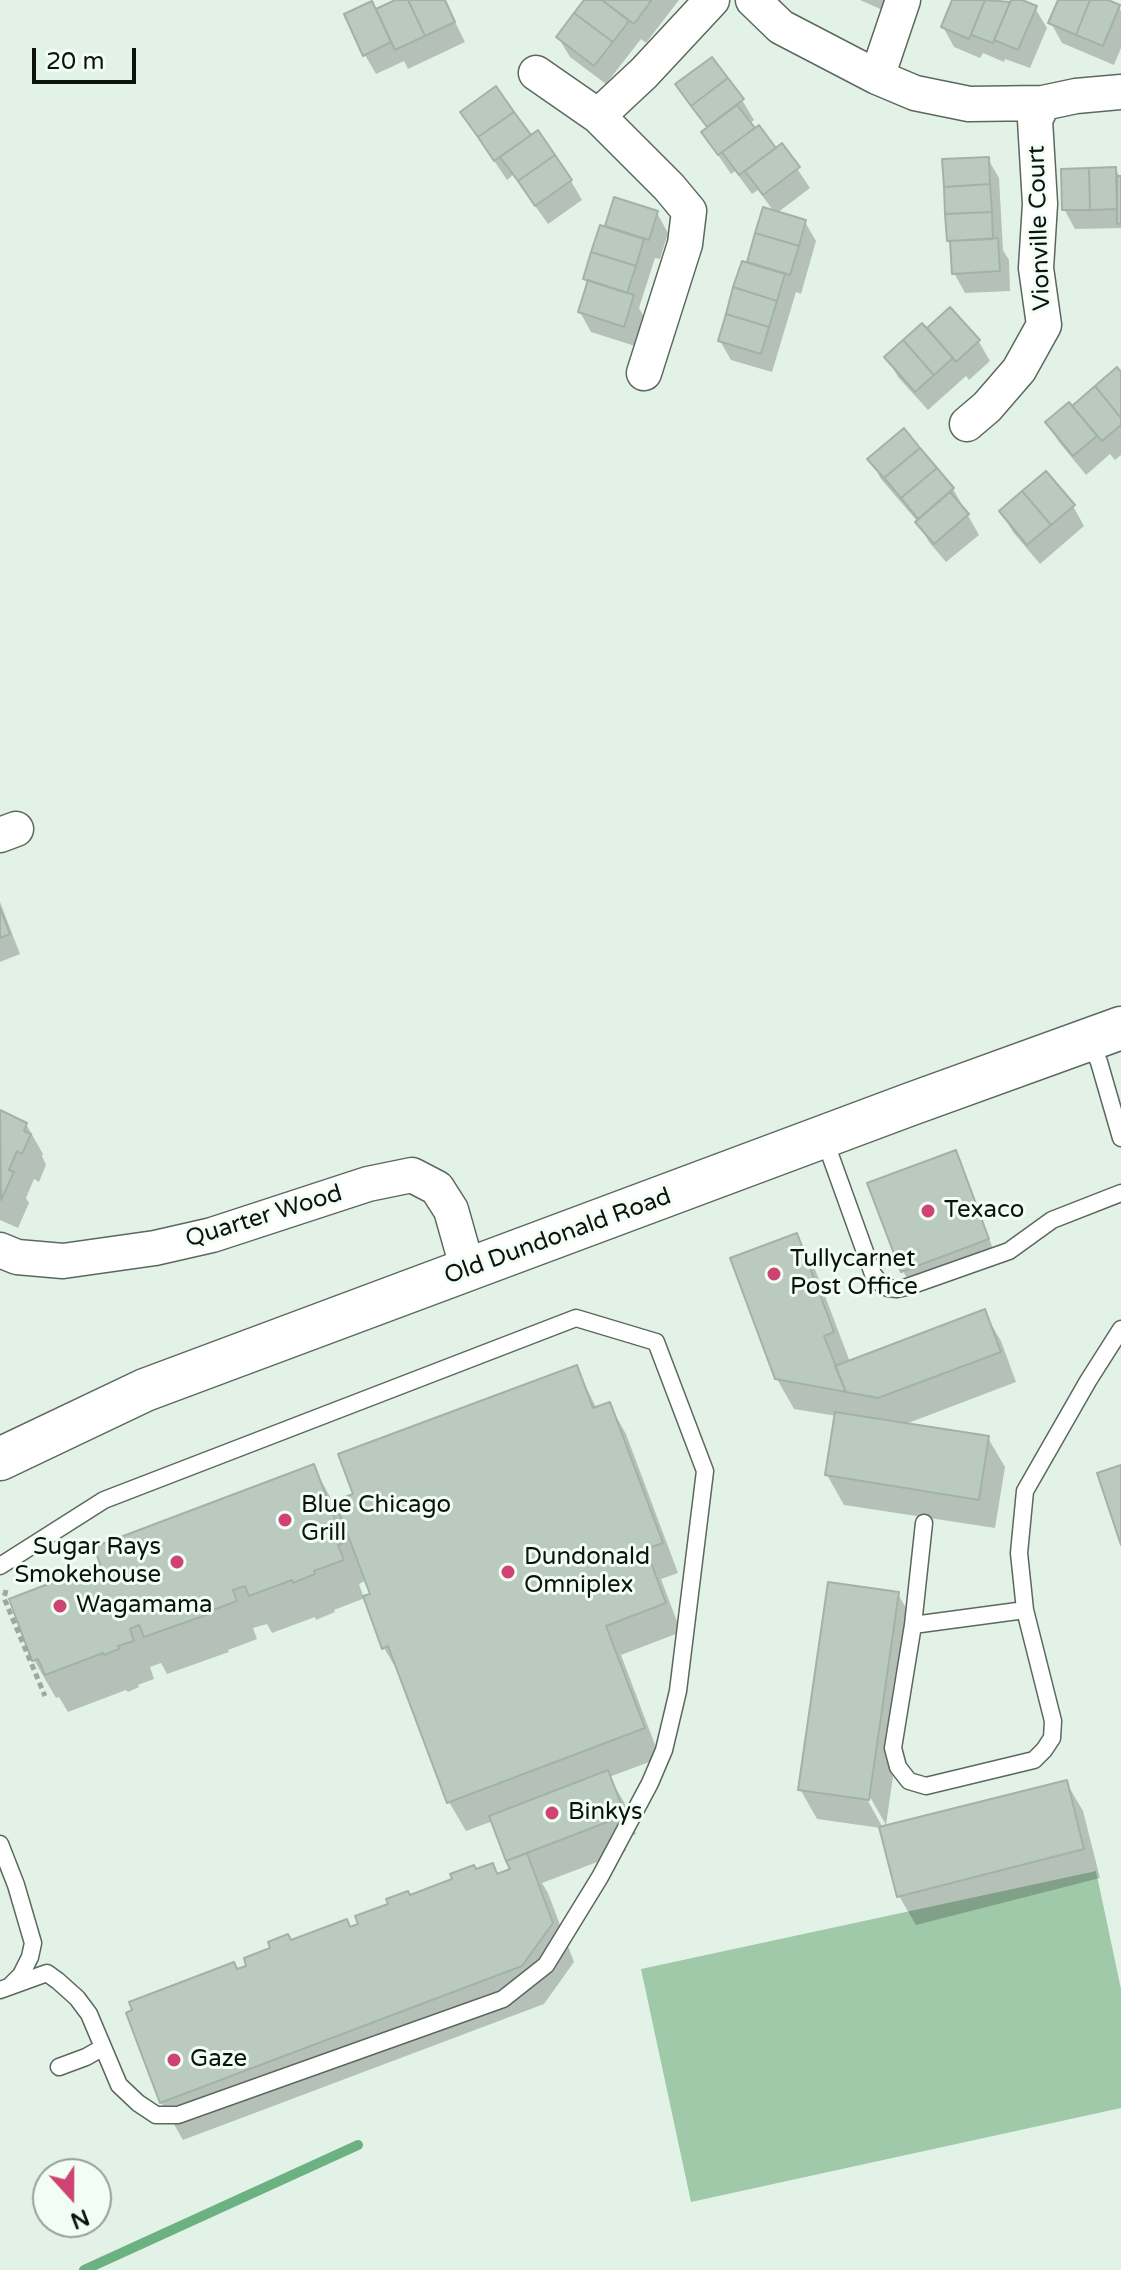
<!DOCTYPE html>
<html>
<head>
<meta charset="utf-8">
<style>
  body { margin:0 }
  #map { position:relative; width:1121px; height:2270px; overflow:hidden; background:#e3f2e6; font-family:"Varela Round",sans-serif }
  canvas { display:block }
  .north { position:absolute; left:32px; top:2158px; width:80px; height:80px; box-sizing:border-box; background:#f2fef5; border:2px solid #96a099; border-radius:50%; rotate:159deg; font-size:22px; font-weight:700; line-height:32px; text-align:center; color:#0c120e }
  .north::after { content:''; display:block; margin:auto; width:28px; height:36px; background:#cf4374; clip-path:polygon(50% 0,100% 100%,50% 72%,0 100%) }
  .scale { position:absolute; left:32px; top:48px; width:104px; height:36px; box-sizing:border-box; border:4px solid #0c120e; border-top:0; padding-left:10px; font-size:24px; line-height:28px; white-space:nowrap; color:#0c120e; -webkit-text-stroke:6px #f2fef5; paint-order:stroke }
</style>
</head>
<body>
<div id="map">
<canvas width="1121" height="2270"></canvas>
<div class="north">N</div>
<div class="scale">20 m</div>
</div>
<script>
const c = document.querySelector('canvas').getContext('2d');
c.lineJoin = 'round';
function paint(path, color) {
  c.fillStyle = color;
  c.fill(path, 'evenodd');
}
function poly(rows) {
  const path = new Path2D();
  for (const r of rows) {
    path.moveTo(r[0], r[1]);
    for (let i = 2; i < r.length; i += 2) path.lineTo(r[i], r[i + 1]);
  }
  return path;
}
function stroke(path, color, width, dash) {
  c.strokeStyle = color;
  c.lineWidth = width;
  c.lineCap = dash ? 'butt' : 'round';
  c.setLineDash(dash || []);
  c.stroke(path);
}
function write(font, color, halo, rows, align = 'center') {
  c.font = font + ' "Varela Round",sans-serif';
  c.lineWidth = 6;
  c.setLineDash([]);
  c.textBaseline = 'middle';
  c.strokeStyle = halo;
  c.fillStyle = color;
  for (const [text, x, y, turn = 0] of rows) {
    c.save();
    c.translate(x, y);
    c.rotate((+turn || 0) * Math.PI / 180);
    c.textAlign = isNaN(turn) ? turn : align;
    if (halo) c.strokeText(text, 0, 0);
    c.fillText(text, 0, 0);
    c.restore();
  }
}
const green = poly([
  [1096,1871,1121,1989,1121,2108,691,2202,641,1969]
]);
const shadow = poly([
  [400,0,444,0,465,42,408,69,404,61,376,74,365,55,376,12],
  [586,0,679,0,646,43,641,39,606,84,570,57,558,37],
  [860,0,892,0,887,12],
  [954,0,1000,0,1011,4,1013,0,1017,0,1035,8,1047,28,1030,68,1005,59,1004,62,983,53,980,58,954,47,943,27],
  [1060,0,1102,0,1119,7,1121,11,1121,48,1114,65,1062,43,1051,23],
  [678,85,742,100,754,120,749,124,775,151,782,146,810,188,777,213,805,222,816,241,801,294,796,292,772,372,731,360,720,341,748,265,764,209,775,213,758,190,752,194,735,171,731,174,703,133,708,129,689,104],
  [462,113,530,138,571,181,582,200,548,224,513,175,507,180],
  [988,159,999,178,1003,250,1009,260,1010,291,965,293,954,273,952,247,948,241],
  [1115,169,1121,178,1121,228,1075,229,1064,209],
  [616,200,657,213,668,233,660,259,655,258,639,308,644,317,635,346,591,332,580,312,588,285,585,279,607,229],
  [950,310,979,342,990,361,969,380,966,376,928,410,898,377,887,357,927,331],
  [1121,375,1121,455,1115,460,1110,454,1086,475,1059,442,1047,423],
  [903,431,953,489,979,535,946,562,929,542,918,522,881,479,870,459],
  [1073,506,1084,526,1040,564,1013,532,1001,512],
  [0,902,20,954,0,962],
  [0,1113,26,1124,43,1154,42,1156,46,1165,39,1182,34,1179,26,1198,29,1203,18,1228,0,1220],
  [960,1162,993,1249,908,1280,903,1271],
  [796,1235,813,1264,850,1362,984,1312,1001,1341,1016,1382,903,1425,988,1438,1005,1467,995,1528,844,1505,827,1475,837,1416,794,1409,777,1379],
  [576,1367,597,1409,609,1404,626,1434,678,1573,661,1579,681,1632,621,1655,660,1758,609,1777,624,1802,636,1834,621,1840,626,1851,542,1883,548,1893,574,1962,544,2004,183,2140,161,2102,238,1970,291,1942,350,1929,409,1897,476,1871,498,1876,512,1870,493,1821,466,1831,449,1802,401,1677,384,1648,365,1598,334,1610,335,1612,316,1620,315,1617,272,1633,267,1624,253,1628,257,1639,228,1650,229,1652,167,1674,161,1663,150,1667,154,1679,138,1685,139,1687,128,1692,126,1690,68,1712,59,1697,56,1698,34,1660,102,1565,313,1466,334,1504,355,1495],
  [367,1580,372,1595,364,1598,359,1584],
  [898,1594,915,1624,886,1825,866,1790,863,1792,883,1828,1066,1782,1083,1811,1100,1878,916,1925,899,1896,881,1828,817,1819,800,1789]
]);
const stream = poly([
  [84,2270,358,2145]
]);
const building = poly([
  [395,0,408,0,425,36,395,50,376,9,395,0],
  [408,0,445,0,455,22,425,36,408,0],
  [584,0,602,0,629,21,613,42,574,13,584,0],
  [602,0,649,0,651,1,634,24,602,0],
  [952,0,985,0,969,39,941,27,952,0],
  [985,0,1010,2,993,43,971,35,985,0],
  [1011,0,1022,0,1037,6,1018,50,994,40,1011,0],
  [1058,0,1090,0,1076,35,1048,23,1058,0],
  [1090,0,1108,0,1120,5,1103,46,1076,35,1090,0],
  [372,1,391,42,363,56,344,14,372,1],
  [574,13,613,42,594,66,556,37,574,13],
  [712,57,728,78,691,106,675,84,712,57],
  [728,78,744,99,707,127,691,106,728,78],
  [496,86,514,112,478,137,460,112,496,86],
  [737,105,755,128,718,155,701,132,737,105],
  [514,112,531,135,494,161,478,137,514,112],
  [759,125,776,148,739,175,722,152,759,125],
  [538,130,555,155,518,181,500,157,538,130],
  [782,143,800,167,763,195,745,171,782,143],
  [555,155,572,180,535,206,518,181,555,155],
  [989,157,990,184,944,187,942,159,989,157],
  [1116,167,1117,209,1090,210,1089,168,1116,167],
  [1089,168,1090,210,1062,210,1061,169,1089,168],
  [1117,176,1121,176,1121,224,1117,224,1117,176],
  [990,184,992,212,945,214,944,187,990,184],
  [614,197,658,211,649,240,605,226,614,197],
  [763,207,806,220,799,246,755,233,763,207],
  [992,212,993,239,947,241,945,214,992,212],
  [600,225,644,239,636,266,591,252,600,225],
  [755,233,799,246,790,275,747,262,755,233],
  [998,238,1000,271,952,274,950,241,998,238],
  [591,252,636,266,627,293,583,279,591,252],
  [742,261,785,274,777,301,733,287,742,261],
  [588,280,634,295,624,327,578,312,588,280],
  [733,287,777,301,769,327,726,314,733,287],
  [950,307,980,340,956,362,927,328,950,307],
  [726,314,769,327,761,354,718,341,726,314],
  [922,323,953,358,934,375,903,340,922,323],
  [903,340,934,375,915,392,884,357,903,340],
  [1117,367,1121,372,1121,418,1095,386,1117,367],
  [1095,386,1121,418,1121,425,1102,441,1072,406,1095,386],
  [1069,402,1097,436,1073,456,1045,422,1069,402],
  [904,428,920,448,884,478,867,459,904,428],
  [920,448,937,468,901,498,884,478,920,448],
  [937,468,954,488,918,519,901,498,937,468],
  [1046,471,1075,505,1051,525,1022,491,1046,471],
  [1022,491,1051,525,1027,545,999,511,1022,491],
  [950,492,969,514,934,544,915,522,950,492],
  [0,908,10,934,0,938,0,908],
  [0,1110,27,1123,24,1131,31,1134,22,1154,17,1151,9,1170,14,1172,1,1200,0,1110],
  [956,1150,989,1239,901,1272,867,1183,956,1150],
  [797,1233,834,1332,824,1336,846,1392,775,1379,730,1258,797,1233],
  [985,1309,1001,1352,878,1398,846,1392,835,1366,985,1309],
  [577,1365,593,1408,610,1402,663,1543,646,1549,666,1603,606,1626,645,1728,447,1803,388,1646,382,1649,363,1596,370,1594,335,1501,353,1494,338,1454,577,1365],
  [835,1412,989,1436,979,1500,825,1475,835,1412],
  [314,1464,344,1543,338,1545,344,1560,314,1571,315,1574,293,1583,292,1580,249,1596,245,1586,233,1590,237,1601,208,1612,209,1614,144,1637,139,1625,130,1629,134,1641,118,1646,119,1649,104,1655,103,1653,45,1675,38,1659,32,1661,9,1599,100,1564,94,1547,314,1464],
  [1121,1465,1121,1545,1097,1473,1121,1465],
  [828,1582,899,1592,869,1800,798,1790,828,1582],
  [608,1770,621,1804,606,1810,610,1821,506,1861,489,1816,608,1770],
  [1067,1780,1084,1849,897,1897,879,1827,1067,1780],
  [527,1853,553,1923,522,1966,160,2103,126,2013,132,2010,129,2002,234,1962,237,1969,246,1966,244,1958,270,1948,268,1942,288,1934,291,1940,347,1919,350,1927,358,1924,355,1916,388,1904,386,1899,408,1891,410,1895,452,1879,450,1874,474,1865,476,1869,493,1863,497,1874,510,1869,506,1861,527,1853]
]);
const path = poly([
  [6,1590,4,1598,45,1696]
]);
const service = poly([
  [1090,1041,1099,1062,1121,1138],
  [824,1138,873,1274,879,1282,888,1288,897,1289,907,1287,1009,1251,1052,1220,1121,1193],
  [0,1566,104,1500,576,1318,656,1342,705,1471,678,1691,664,1750,650,1783,600,1877,546,1965,503,1999,178,2115,156,2115,138,2103,119,2085,89,2014,77,1998,58,1981,47,1973,0,1990],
  [1025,1610,913,1625,893,1748,898,1767,909,1781,926,1786,1034,1760,1044,1750,1052,1738,1053,1721,1025,1610,1019,1553,1025,1491,1088,1381,1121,1329],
  [913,1625,924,1523],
  [0,1844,16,1885,33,1943,30,1957,21,1975,11,1985],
  [59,2067,86,2057,102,2048]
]);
const minor = poly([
  [753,0,781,27,877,77,915,93,969,104,1043,103,1076,96,1121,92],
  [536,73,598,116,669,187,689,211,685,244,644,373],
  [877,77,903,0],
  [598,116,644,73,712,0],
  [967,424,987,407,1019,370,1044,325,1036,268,1040,204,1035,120,1043,103],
  [0,835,16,829],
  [0,1250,17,1257,63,1261,155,1248,212,1235,368,1184,412,1175,437,1188,451,1210,468,1270]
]);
const tertiary = poly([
  [0,1459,145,1390,911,1104,1121,1028]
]);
const markers = [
  [928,1211,8,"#cf4374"],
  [774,1274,8,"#cf4374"],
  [285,1520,8,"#cf4374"],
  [177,1562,8,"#cf4374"],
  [508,1572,8,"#cf4374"],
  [60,1606,8,"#cf4374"],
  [552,1813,8,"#cf4374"],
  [174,2060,8,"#cf4374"]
];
const streetNames = [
  ["Vionville Court",1040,228,-92],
  ["Quarter Wood",264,1217,-17],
  ["Old Dundonald Road",558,1237,-20]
];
const poiNames = [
  ["Texaco",944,1211],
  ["Tullycarnet",790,1260],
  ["Post Office",790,1288],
  ["Blue Chicago",301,1506],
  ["Grill",301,1534],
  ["Sugar Rays",161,1548,"right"],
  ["Smokehouse",161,1576,"right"],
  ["Dundonald",524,1558],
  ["Omniplex",524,1586],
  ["Wagamama",76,1606],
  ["Binkys",568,1813],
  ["Gaze",190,2060]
];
paint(green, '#a0c9aa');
paint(shadow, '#0003');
stroke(stream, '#6cb181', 10);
paint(building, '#bbcabe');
stroke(building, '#a3b2a6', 2);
stroke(service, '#5b685e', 19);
stroke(minor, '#5b685e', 37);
stroke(tertiary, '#5b685e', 45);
stroke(path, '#9da9a0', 5, [6, 4]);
stroke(service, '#fff', 16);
stroke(minor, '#fff', 34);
stroke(tertiary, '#fff', 42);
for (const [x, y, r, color] of markers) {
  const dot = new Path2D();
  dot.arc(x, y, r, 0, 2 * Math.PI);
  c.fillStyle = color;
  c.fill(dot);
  stroke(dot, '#f2fef5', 3);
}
write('24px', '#0c120e', '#f2fef5', streetNames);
write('24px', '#0c120e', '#f2fef5', poiNames, 'left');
</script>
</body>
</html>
